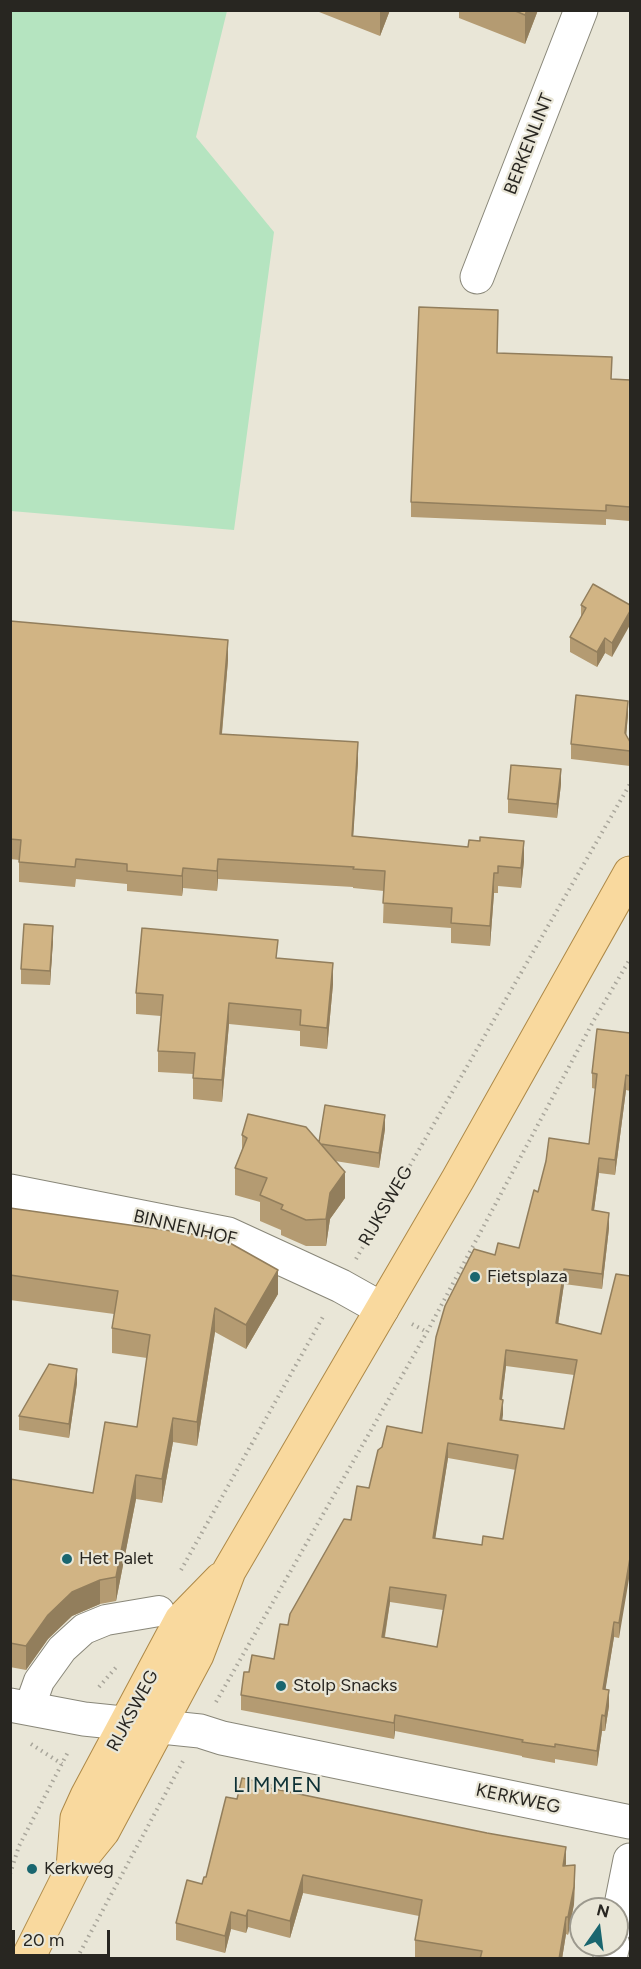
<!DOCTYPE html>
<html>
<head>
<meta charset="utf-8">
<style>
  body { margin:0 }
  #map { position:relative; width:641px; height:1969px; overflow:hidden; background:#e9e6d7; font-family:Figtree,sans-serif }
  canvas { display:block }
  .frame { position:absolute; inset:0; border:12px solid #282621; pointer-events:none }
  .north { position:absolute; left:569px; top:1897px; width:60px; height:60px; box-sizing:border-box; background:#e9e6d7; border:2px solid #9c998e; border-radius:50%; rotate:14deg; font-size:16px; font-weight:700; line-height:24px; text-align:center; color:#282621 }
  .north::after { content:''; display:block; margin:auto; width:21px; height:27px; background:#1a666f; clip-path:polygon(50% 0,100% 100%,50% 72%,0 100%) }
  .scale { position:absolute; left:12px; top:1930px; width:98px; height:27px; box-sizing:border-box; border:3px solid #282621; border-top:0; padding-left:8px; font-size:18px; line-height:21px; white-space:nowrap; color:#282621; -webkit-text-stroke:4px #e9e6d7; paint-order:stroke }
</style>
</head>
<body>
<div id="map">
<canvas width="641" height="1969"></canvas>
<div class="frame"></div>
<div class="north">N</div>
<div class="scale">20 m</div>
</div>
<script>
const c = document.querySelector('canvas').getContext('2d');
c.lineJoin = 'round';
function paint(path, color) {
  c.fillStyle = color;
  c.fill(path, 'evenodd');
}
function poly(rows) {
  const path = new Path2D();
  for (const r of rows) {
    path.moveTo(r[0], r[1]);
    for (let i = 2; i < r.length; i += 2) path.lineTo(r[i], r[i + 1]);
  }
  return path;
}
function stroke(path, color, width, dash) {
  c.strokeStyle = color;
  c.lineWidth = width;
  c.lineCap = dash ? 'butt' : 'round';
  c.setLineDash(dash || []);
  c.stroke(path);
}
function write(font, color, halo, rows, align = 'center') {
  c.font = font + ' Figtree,sans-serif';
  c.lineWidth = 4.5;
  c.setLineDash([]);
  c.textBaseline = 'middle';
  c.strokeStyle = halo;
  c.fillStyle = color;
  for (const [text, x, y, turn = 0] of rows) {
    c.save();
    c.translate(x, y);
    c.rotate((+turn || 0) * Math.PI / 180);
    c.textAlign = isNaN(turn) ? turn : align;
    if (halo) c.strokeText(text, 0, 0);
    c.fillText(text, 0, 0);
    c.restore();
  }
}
const green = poly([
  [10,11,227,11,196,137,274,232,234,530,11,511]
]);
const path = poly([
  [356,1259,630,784],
  [412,1324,427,1332],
  [181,1570,324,1315],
  [99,1687,118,1665],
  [216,1702,427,1332,594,1020,630,959],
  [31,1744,62,1764],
  [10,1874,19,1846,69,1750],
  [77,1958,183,1761]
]);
const pedestrian = poly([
  [29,1709,39,1681,62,1649,84,1629,106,1620,159,1611]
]);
const minor = poly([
  [477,277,581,10],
  [10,1191,228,1234,341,1286,382,1309],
  [10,1705,84,1719,200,1731,222,1738,630,1822],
  [617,1925,630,1860],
  [610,1958,613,1945]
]);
const primary = poly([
  [73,1868,77,1818,87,1796,181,1620,221,1579],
  [28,1958,73,1868,103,1831,197,1655,229,1571,458,1179,630,873]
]);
const wall = poly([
  [314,10,390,10,380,36],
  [459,10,538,10,525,44,459,18],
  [498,325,497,353,612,379,630,380,630,521,606,519,606,525,411,517,411,502],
  [581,605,630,605,612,657,605,653,597,667,570,652,570,637,581,617],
  [10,621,228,660,222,734,358,762,353,836,524,861,521,888,498,886,498,893,494,893,490,946,451,943,451,928,383,923,384,891,353,888,353,887,218,879,217,891,183,888,182,896,127,891,127,884,76,879,75,887,19,882,19,860,10,859],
  [628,715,626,735,630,742,630,766,571,759,571,744],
  [561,784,557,818,508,813,508,799],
  [53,940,50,985,21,984,21,969],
  [278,958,333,984,327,1049,300,1046,300,1031,229,1024,222,1102,193,1099,193,1074,158,1072,158,1051,161,1016,136,1014,136,993],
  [630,1033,630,1091,626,1090,615,1175,599,1173,594,1210,609,1228,602,1289,564,1284,558,1324,601,1334,630,1276,619,1638,614,1637,605,1690,609,1706,605,1731,602,1731,597,1766,555,1759,555,1763,522,1757,522,1756,395,1731,394,1739,241,1710,241,1695,249,1672,274,1659,288,1625,351,1520,369,1488,422,1433,495,1255,519,1248,538,1192,589,1144,596,1089,592,1088,592,1073],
  [506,1366,574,1375,564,1429,502,1420,502,1400],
  [448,1458,516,1470,503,1539,482,1545,435,1538],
  [390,1602,443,1610,437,1647,385,1637],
  [385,1129,379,1168,335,1161,345,1198,330,1219,326,1246,306,1246,281,1235,281,1230,260,1221,260,1202,235,1195,235,1168,242,1150,242,1135,319,1142],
  [10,1208,278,1294,246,1349,215,1332,197,1446,173,1442,162,1503,136,1499,116,1601,100,1604,72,1616,48,1639,26,1670,10,1667,10,1479,93,1493,137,1427,147,1358,112,1353,112,1328,114,1314,10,1300],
  [77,1383,69,1438,19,1430,19,1416],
  [271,1788,566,1866,575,1882,574,1904,568,1935,566,1934,562,1959,424,1959,415,1957,415,1940,419,1916,303,1893,290,1938,248,1927,246,1933,231,1929,225,1953,176,1940,176,1923,206,1877]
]);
const shadedWall = poly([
  [380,10,390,10,380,36],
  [527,10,538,10,525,44,525,15],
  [630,611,630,625,612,657,612,643],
  [605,638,605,653,597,667,597,652],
  [228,640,228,660,220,754,220,734],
  [628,701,628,715,625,748,625,733],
  [358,742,358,762,352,856,352,836],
  [561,769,561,784,557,818,557,804],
  [524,841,524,861,521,888,521,868],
  [218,859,218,879,217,891,217,871],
  [183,868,183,888,182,896,182,876],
  [494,873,494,893,490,946,490,926],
  [53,926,53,940,50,985,50,971],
  [333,963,333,984,327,1049,327,1028],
  [229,1003,229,1024,222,1102,222,1080],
  [626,1075,626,1090,615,1175,615,1160],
  [385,1115,385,1129,379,1168,379,1153],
  [599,1158,599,1173,592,1225,592,1210],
  [345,1172,345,1198,330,1219,326,1246,326,1219,330,1193],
  [609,1213,609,1228,602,1289,602,1274],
  [564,1269,564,1284,556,1338,556,1323],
  [278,1270,278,1294,246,1349,246,1325],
  [215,1308,215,1332,197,1446,197,1422],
  [506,1350,506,1366,500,1414,500,1399],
  [77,1369,77,1383,69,1438,69,1424],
  [503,1400,503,1415,500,1435,500,1420],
  [173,1418,173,1442,162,1503,162,1479],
  [448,1443,448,1458,433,1553,433,1538],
  [136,1475,136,1499,116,1601,116,1577],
  [630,1558,630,1573,619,1638,619,1623],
  [100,1580,100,1604,72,1616,48,1639,26,1670,26,1646,48,1615,72,1592],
  [390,1587,390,1602,382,1652,382,1637],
  [614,1622,614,1637,603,1705,603,1689],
  [609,1690,609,1706,605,1731,605,1716],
  [395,1715,395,1731,394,1739,394,1723],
  [602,1715,602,1731,597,1766,597,1751],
  [566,1847,566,1864,563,1883,563,1866],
  [575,1865,574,1904,568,1935,568,1917],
  [303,1875,303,1893,290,1938,290,1921],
  [248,1910,248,1927,246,1933,246,1916],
  [231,1912,231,1929,225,1953,225,1936],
  [566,1917,566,1934,562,1959,559,1959]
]);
const building = poly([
  [513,10,527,10,525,15,513,10],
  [419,307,498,310,497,353,612,357,611,379,630,380,630,507,606,505,606,511,411,502,419,307],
  [593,584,630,605,630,611,612,643,605,638,597,652,570,637,586,608,581,605,593,584],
  [10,621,228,640,220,734,358,742,352,836,468,847,469,840,480,841,480,837,524,841,521,868,498,866,498,873,494,873,490,926,451,923,452,908,383,903,385,871,353,869,354,867,218,859,217,871,183,868,182,876,127,871,127,864,76,859,75,867,19,862,21,840,10,839,10,621],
  [576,695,628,701,625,733,630,742,630,751,571,744,576,695],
  [511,765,561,769,557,804,508,799,511,765],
  [24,924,53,926,50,971,21,969,24,924],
  [142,928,278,940,276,958,333,963,327,1028,300,1025,301,1010,229,1003,222,1080,193,1078,195,1053,158,1051,163,995,136,993,142,928],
  [597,1029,630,1033,630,1076,626,1075,615,1160,599,1158,592,1210,609,1213,602,1274,564,1269,556,1323,601,1334,616,1274,630,1276,630,1558,619,1623,614,1622,603,1689,609,1690,605,1716,602,1715,597,1751,555,1744,555,1747,522,1742,523,1740,395,1715,394,1723,241,1695,244,1672,249,1672,252,1655,274,1659,280,1624,288,1625,290,1614,344,1519,351,1520,357,1486,369,1488,378,1450,382,1447,387,1426,422,1433,436,1337,445,1306,474,1249,495,1255,498,1243,519,1248,534,1190,538,1192,546,1161,549,1138,589,1144,597,1074,592,1073,597,1029],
  [506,1350,577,1360,564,1429,500,1420,503,1400,500,1399,506,1350],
  [448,1443,518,1455,503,1539,483,1536,482,1545,433,1538,448,1443],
  [390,1587,446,1595,437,1647,382,1637,390,1587],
  [325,1105,385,1115,379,1153,321,1144,319,1142,325,1105],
  [248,1114,306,1127,345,1172,330,1193,326,1219,306,1220,281,1209,283,1205,260,1195,267,1178,235,1168,247,1138,242,1135,248,1114],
  [10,1208,221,1238,278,1270,246,1325,215,1308,197,1422,173,1418,162,1479,136,1475,116,1577,100,1580,72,1592,48,1615,26,1646,10,1643,10,1479,93,1493,105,1422,137,1427,150,1335,112,1328,118,1291,10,1275,10,1208],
  [49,1364,77,1369,69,1424,19,1416,49,1364],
  [242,1778,271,1785,270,1788,487,1833,566,1847,563,1866,575,1865,574,1887,568,1917,566,1917,559,1959,480,1959,482,1951,415,1940,422,1900,303,1875,290,1921,248,1910,246,1916,231,1912,225,1936,176,1923,187,1880,202,1884,204,1877,206,1877,226,1797,237,1799,242,1778]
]);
const markers = [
  [475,1277,6,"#1a666f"],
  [67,1559,6,"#1a666f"],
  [281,1686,6,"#1a666f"],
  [32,1869,6,"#1a666f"]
];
const streetNames = [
  ["BERKENLINT",529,144,-69],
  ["RIJKSWEG",386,1206,-60],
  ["BINNENHOF",185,1228,13],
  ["RIJKSWEG",133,1711,-62],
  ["KERKWEG",518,1799,12]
];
const poiNames = [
  ["Fietsplaza",487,1277],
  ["Het Palet",79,1559],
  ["Stolp Snacks",293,1686],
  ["Kerkweg",44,1869]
];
const quarterNames = [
  ["LIMMEN",278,1786]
];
paint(green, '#b5e4c0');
stroke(pedestrian, '#898779', 32);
stroke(minor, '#898779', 35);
stroke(primary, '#ad8948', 35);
stroke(path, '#a9a69b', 4, [1.5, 4.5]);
stroke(pedestrian, '#fff', 30);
stroke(minor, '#fff', 33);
stroke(primary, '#f9d99e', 33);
paint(wall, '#b49b72');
paint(shadedWall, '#927e5c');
paint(building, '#d1b484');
stroke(building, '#927e5c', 1.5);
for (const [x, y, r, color] of markers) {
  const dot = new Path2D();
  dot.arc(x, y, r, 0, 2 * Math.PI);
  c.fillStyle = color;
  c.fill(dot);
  stroke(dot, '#e9e6d7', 2);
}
write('18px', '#282621', '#e9e6d7', streetNames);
write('18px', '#282621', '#e9e6d7', poiNames, 'left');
c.letterSpacing = '1.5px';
write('21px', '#0d3035', '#e9e6d7', quarterNames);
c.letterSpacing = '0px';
</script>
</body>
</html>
